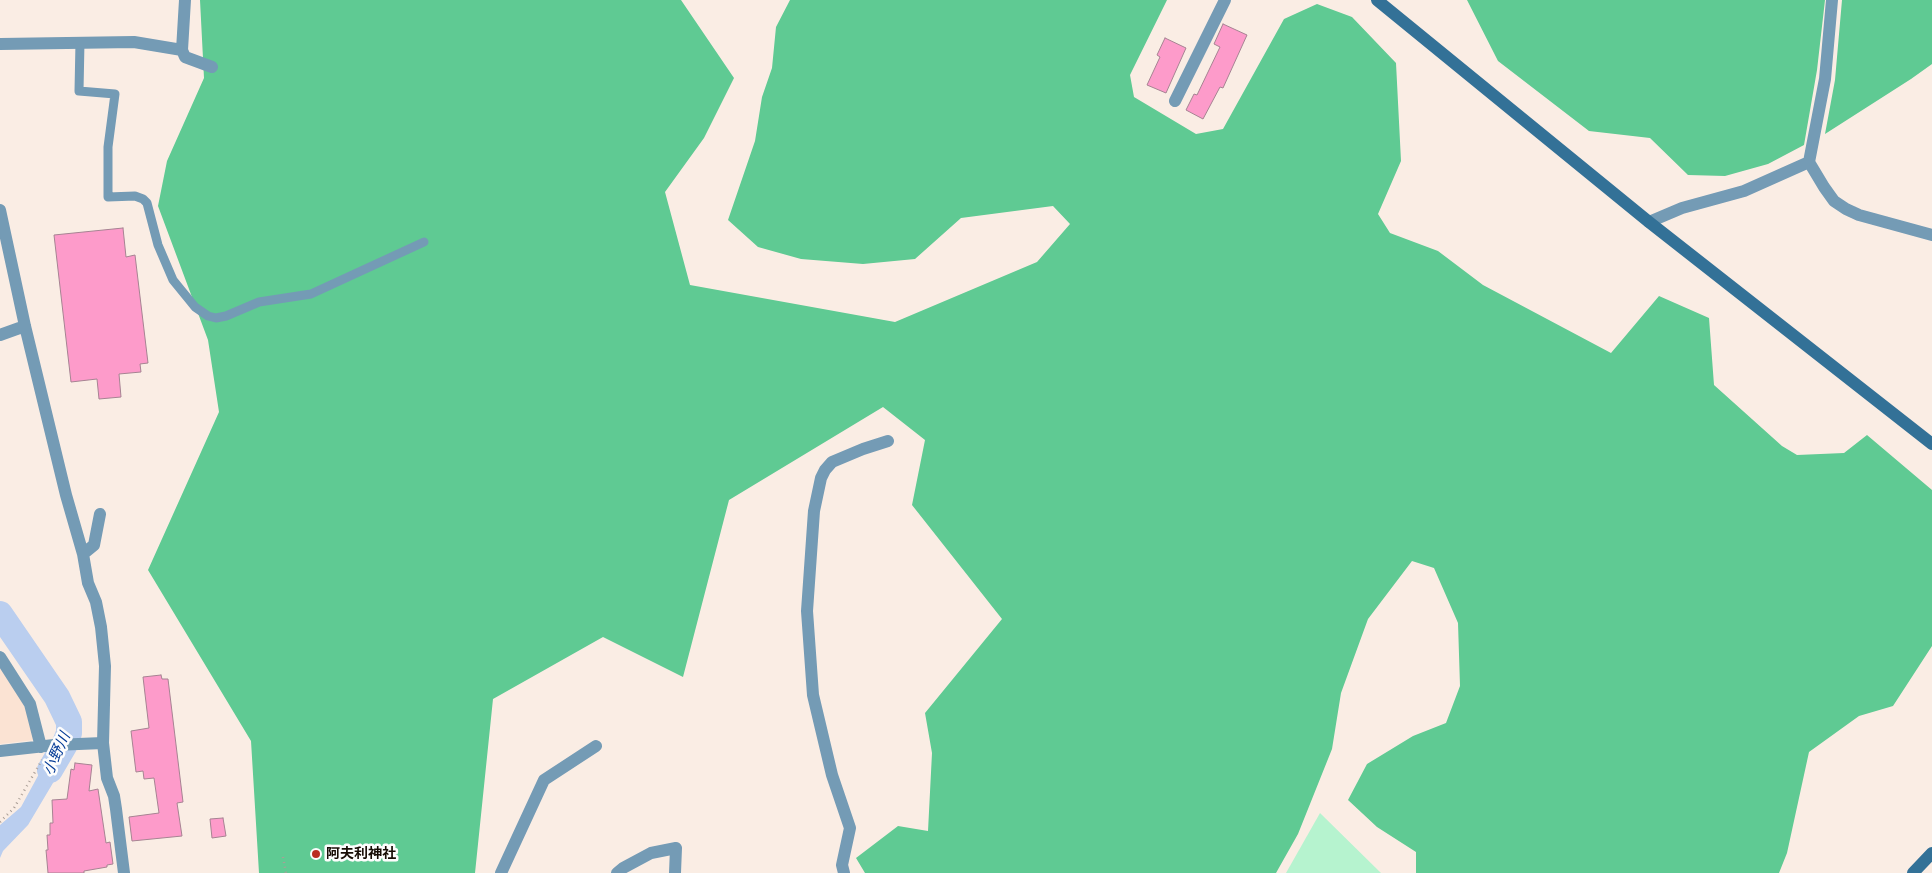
<!DOCTYPE html>
<html>
<head>
<meta charset="utf-8">
<style>
  body { margin:0 }
  canvas { display:block; background:#faede4 }
</style>
</head>
<body>
<canvas width="1932" height="873"></canvas>
<script>
const c = document.querySelector('canvas').getContext('2d');
c.lineJoin = 'round';
function paint(path, color) {
  c.fillStyle = color;
  c.fill(path, 'evenodd');
}
function poly(rows) {
  const path = new Path2D();
  for (const r of rows) {
    path.moveTo(r[0], r[1]);
    for (let i = 2; i < r.length; i += 2) path.lineTo(r[i], r[i + 1]);
  }
  return path;
}
function stroke(path, color, width, dash) {
  c.strokeStyle = color;
  c.lineWidth = width;
  c.lineCap = dash ? 'butt' : 'round';
  c.setLineDash(dash || []);
  c.stroke(path);
}
function write(font, color, halo, rows, align = 'center') {
  c.font = font + ' "PT Sans Narrow","Noto Sans JP",sans-serif';
  c.lineWidth = 5;
  c.setLineDash([]);
  c.textBaseline = 'middle';
  c.strokeStyle = halo;
  c.fillStyle = color;
  for (const [text, x, y, turn = 0] of rows) {
    c.save();
    c.translate(x, y);
    c.rotate((+turn || 0) * Math.PI / 180);
    c.textAlign = isNaN(turn) ? turn : align;
    if (halo) c.strokeText(text, 0, 0);
    c.fillText(text, 0, 0);
    c.restore();
  }
}
const built = poly([
  [0,663,27,706,34,740,0,744]
]);
const green = poly([
  [1320,813,1381,873,1286,873]
]);
const forest = poly([
  [200,0,681,0,734,78,704,138,665,192,690,285,895,322,1037,262,1070,224,1053,206,961,218,915,259,863,264,801,259,758,247,728,220,755,141,762,97,772,68,776,27,790,0,1167,0,1130,75,1134,97,1196,134,1223,129,1284,19,1317,4,1352,17,1396,63,1401,161,1378,214,1390,233,1438,251,1483,285,1611,353,1659,296,1709,318,1714,385,1782,446,1797,455,1844,453,1867,435,1932,490,1932,646,1893,706,1859,716,1809,752,1787,853,1779,873,1416,873,1416,852,1377,827,1348,800,1367,764,1413,736,1446,723,1460,686,1458,623,1434,568,1412,561,1368,619,1341,693,1332,749,1298,834,1276,873,865,873,856,858,898,826,928,831,932,753,925,713,1002,619,912,505,925,440,883,407,729,500,683,677,603,637,493,699,475,873,259,873,251,741,148,570,219,412,208,340,158,206,167,161,204,78],
  [1467,0,1825,0,1817,70,1804,145,1768,164,1725,176,1688,175,1650,138,1589,131,1498,61],
  [1842,0,1932,0,1932,64,1911,79,1825,134,1835,80]
]);
const water = poly([
  [52,750,72,751,28,825,3,851,0,858,0,825,21,807]
]);
const river = poly([
  [0,614,57,697,69,722,69,733,64,746,50,770]
]);
const building = poly([
  [1223,24,1247,35,1223,88,1220,87,1203,119,1186,110,1194,94,1197,95,1220,47,1214,44,1223,24],
  [1165,38,1186,48,1166,93,1147,85,1160,57,1157,55,1165,38],
  [123,228,126,257,135,255,148,363,140,364,141,372,119,374,121,397,99,399,97,379,71,382,54,235,123,228],
  [161,675,162,679,168,679,183,802,177,803,182,836,132,841,129,817,159,813,154,778,144,779,143,771,136,772,131,731,149,728,143,677,161,675],
  [75,763,92,765,89,791,98,789,106,843,110,842,113,864,107,865,107,867,84,871,84,873,48,873,46,850,48,850,47,835,50,835,50,823,53,823,52,800,67,799,71,769,74,770,75,763],
  [223,818,226,836,212,838,210,819,223,818]
]);
const path = poly([
  [0,822,14,808,42,760],
  [283,857,286,873]
]);
const lane = poly([
  [80,42,79,91,115,94,108,147,108,197,135,196,143,199,147,203,158,245,173,280,195,307,208,316,216,318,226,316,259,302,311,294,424,242]
]);
const street = poly([
  [185,0,182,50,185,57,212,67],
  [1832,0,1825,79,1809,162,1824,187,1834,201,1846,209,1859,215,1932,235],
  [0,44,134,42,182,50],
  [1175,101,1225,0],
  [0,210,25,326,66,495,83,554,88,583,96,602,101,627,105,666,103,743],
  [1649,222,1682,208,1744,191,1809,162],
  [0,335,25,326],
  [83,554,94,545,100,514],
  [0,657,30,704,41,747],
  [0,751,54,745,103,743,107,778,114,796,116,809,124,873],
  [501,873,544,780,596,746],
  [617,873,623,868,651,853,676,848,675,873],
  [844,873,842,865,850,828,832,775,813,695,807,611,814,511,821,478,825,470,832,462,863,449,888,441]
]);
const secondary = poly([
  [1377,0,1649,222,1932,444],
  [1913,873,1932,853]
]);
const markers = [
  [316,854,5,"#ba2d22"]
];
const poiNames = [
  ["阿夫利神社",326,854]
];
const waterNames = [
  ["小野川",57,754,-66]
];
paint(built, '#fbe3d3');
paint(green, '#b6f3cf');
paint(forest, '#5fca93');
paint(water, '#baceef');
stroke(river, '#baceef', 26);
paint(building, '#fd9bca');
stroke(building, '#a68392', 1);
stroke(path, '#ab9f97', 2.5, [1, 4]);
stroke(lane, '#749bb5', 9);
stroke(street, '#749bb5', 12);
stroke(secondary, '#337197', 12);
for (const [x, y, r, color] of markers) {
  const dot = new Path2D();
  dot.arc(x, y, r, 0, 2 * Math.PI);
  c.fillStyle = color;
  c.fill(dot);
  stroke(dot, '#fdfdfd', 2);
}
write('bold 14px', '#170c05', '#fdfdfd', poiNames, 'left');
write('italic 15px', '#043b96', '#fdfdfd', waterNames);
</script>
</body>
</html>
